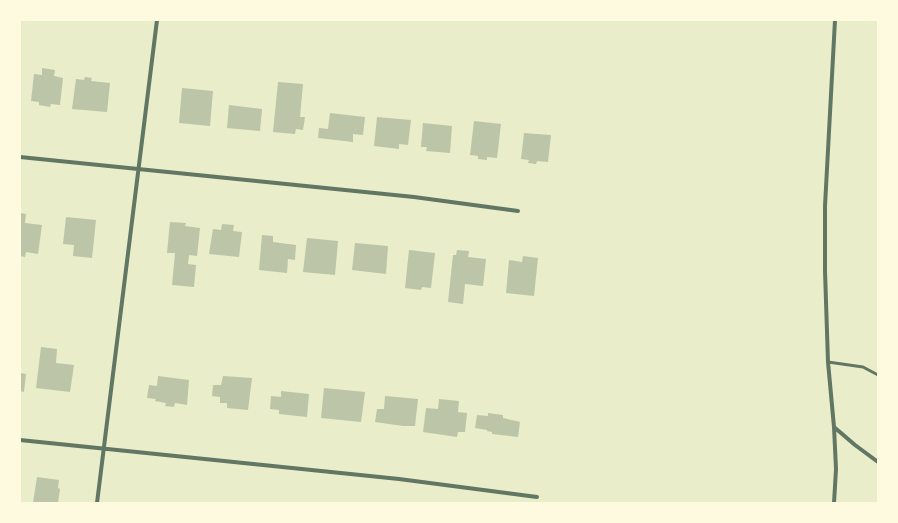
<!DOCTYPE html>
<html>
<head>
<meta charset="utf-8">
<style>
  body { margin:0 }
  #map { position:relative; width:898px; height:523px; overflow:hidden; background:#e9edc9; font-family:"Open Sans",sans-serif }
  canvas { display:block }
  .frame { position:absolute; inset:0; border:21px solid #fefae0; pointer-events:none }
</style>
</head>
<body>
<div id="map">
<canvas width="898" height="523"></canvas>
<div class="frame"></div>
</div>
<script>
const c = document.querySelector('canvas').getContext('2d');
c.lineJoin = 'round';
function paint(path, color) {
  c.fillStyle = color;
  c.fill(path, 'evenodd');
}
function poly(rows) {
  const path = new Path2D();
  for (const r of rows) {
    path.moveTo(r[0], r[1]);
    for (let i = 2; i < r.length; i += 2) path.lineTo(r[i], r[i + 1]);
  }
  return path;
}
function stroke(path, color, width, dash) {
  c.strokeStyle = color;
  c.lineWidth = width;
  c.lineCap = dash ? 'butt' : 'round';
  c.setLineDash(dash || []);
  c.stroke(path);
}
const building = poly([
  [42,68,55,70,54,76,63,78,60,105,51,104,50,107,39,105,39,102,31,101,34,74,42,75],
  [85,77,92,78,91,81,110,83,107,112,72,109,76,79,84,80],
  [278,82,303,84,300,117,305,117,303,130,296,129,295,134,273,132],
  [182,88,213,91,210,126,179,123],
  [229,105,262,109,260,131,227,128],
  [330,113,365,117,363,135,353,134,353,142,318,138,319,128,328,129],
  [377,117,411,120,408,145,399,144,399,149,374,146],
  [474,121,501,124,497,158,487,157,487,160,478,159,478,156,470,155],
  [423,123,452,126,450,153,426,151,427,147,421,147],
  [524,133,551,135,548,162,537,161,536,164,528,163,529,160,521,159],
  [20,213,26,214,25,223,42,225,38,254,26,252,25,257,20,256],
  [66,217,96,220,92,258,73,256,74,245,63,244],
  [170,222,186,223,185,226,200,228,197,256,189,255,188,264,196,265,194,287,172,285,175,253,167,253],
  [222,224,234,225,233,231,242,232,239,257,209,254,213,229,221,230],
  [262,235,273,236,273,242,296,245,295,260,288,259,287,273,259,270],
  [307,238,338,241,335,275,303,272],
  [355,243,388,246,386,274,352,270],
  [409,250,435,253,431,288,422,287,421,290,405,288],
  [457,250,469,251,468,257,486,259,483,286,465,284,463,304,448,302,453,255,456,255],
  [523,256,538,258,534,296,506,293,509,260,522,262],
  [41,347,57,349,56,363,74,365,70,392,36,388],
  [20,373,26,374,24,392,20,391],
  [158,376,189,380,187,405,175,403,174,407,165,406,166,403,155,401,156,399,147,398,149,385,157,386],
  [223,376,252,378,248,410,227,408,227,403,220,403,220,397,212,396,213,385,221,385],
  [324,388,365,392,361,422,321,418],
  [281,391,309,394,307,417,279,414,279,410,270,409,271,396,281,397],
  [385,396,418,399,415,426,403,426,375,422,377,409,384,409],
  [439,399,459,401,458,412,467,413,465,432,458,432,457,437,423,432,426,408,438,409],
  [488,413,503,415,503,418,520,422,518,437,492,434,492,432,487,431,487,430,475,428,477,415,488,416],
  [37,477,59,480,58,488,60,489,58,503,33,503]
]);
const service = poly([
  [828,362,863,367,878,375]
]);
const minor = poly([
  [20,157,414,197,518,211],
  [834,427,855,445,878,462],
  [20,440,399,479,537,497],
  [97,503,157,20],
  [834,503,836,469,834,427,828,362,825,271,825,206,835,20]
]);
paint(building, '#bcc5a7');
stroke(service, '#617663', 3);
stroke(minor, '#617663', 4);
</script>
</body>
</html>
